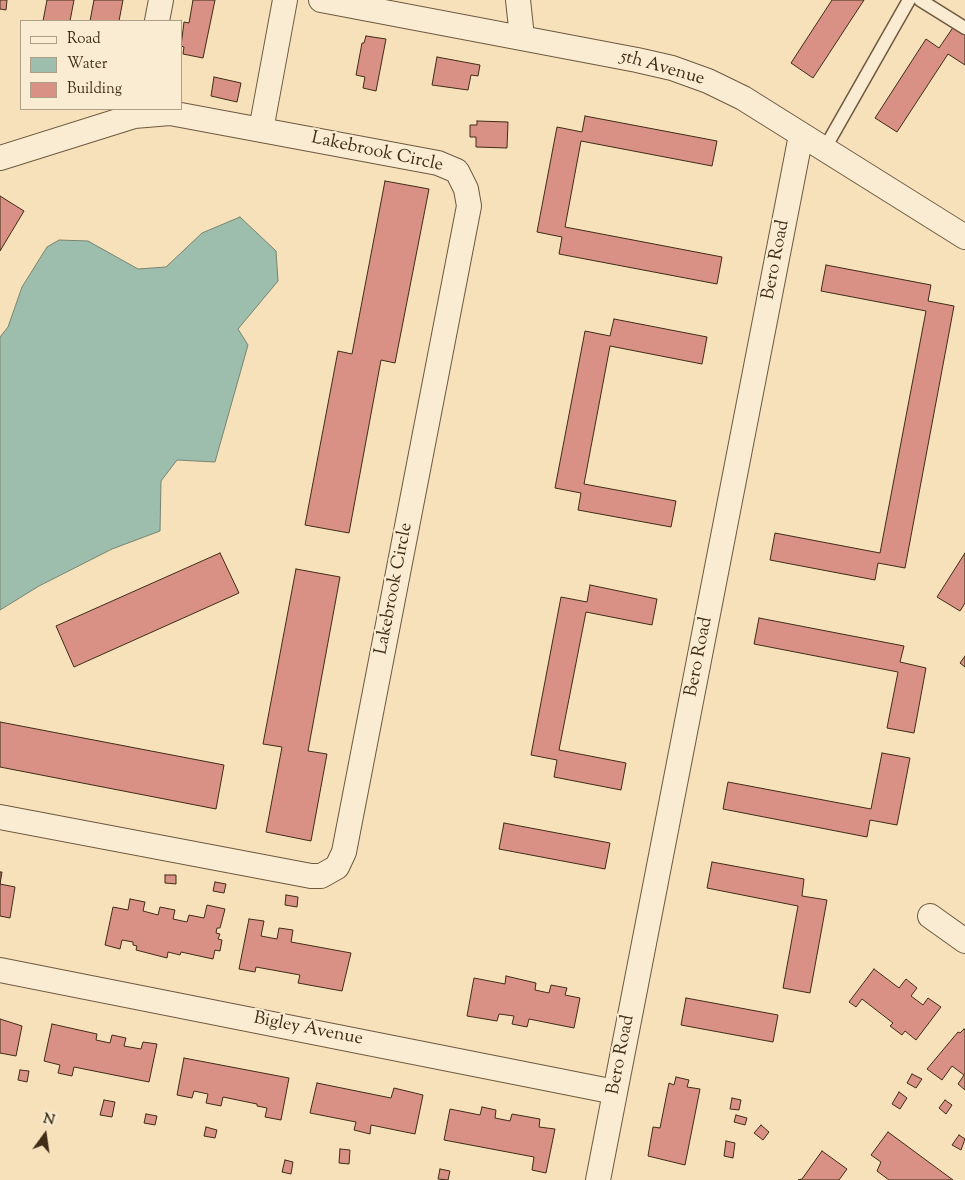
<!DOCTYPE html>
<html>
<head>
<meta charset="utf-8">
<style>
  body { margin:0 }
  #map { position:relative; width:965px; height:1180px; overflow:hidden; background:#f6e1ba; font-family:"Sorts Mill Goudy",serif }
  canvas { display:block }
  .legend { position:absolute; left:20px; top:20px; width:162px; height:90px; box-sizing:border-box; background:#f9ecd2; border:1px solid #af9f87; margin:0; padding:6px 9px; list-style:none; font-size:15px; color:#402c17 }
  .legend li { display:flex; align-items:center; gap:10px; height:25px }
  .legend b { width:25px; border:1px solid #af9f87 }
  .north { position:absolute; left:20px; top:1110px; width:50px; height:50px; -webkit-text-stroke:4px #f9ecd2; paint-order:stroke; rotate:14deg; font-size:14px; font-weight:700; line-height:20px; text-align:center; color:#402c17 }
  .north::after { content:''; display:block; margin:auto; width:18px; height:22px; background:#402c17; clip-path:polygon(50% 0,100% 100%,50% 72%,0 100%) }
</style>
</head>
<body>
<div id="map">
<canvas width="965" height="1180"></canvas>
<ul class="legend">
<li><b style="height:6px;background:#f9ecd2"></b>Road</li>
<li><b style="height:14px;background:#9dbeac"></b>Water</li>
<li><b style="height:14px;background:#d89184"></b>Building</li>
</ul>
<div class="north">N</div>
</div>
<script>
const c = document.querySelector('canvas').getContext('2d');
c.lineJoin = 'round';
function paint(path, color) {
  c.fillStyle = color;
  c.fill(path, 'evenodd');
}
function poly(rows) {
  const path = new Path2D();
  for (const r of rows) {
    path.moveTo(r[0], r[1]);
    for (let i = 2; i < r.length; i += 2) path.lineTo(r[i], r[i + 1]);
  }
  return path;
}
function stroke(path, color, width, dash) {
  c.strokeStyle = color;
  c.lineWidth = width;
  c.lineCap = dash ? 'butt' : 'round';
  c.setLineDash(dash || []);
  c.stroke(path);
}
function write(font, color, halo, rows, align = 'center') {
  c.font = font + ' "Sorts Mill Goudy",serif';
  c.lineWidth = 4.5;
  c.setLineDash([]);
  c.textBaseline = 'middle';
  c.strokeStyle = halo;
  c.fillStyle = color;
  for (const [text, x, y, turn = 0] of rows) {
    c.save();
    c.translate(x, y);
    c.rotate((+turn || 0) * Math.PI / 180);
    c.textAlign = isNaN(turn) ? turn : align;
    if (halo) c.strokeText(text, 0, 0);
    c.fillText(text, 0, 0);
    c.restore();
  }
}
const water = poly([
  [240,217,276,251,278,281,238,329,248,345,215,462,177,460,161,481,160,531,112,549,39,586,0,610,0,337,8,327,22,287,47,247,59,240,88,241,138,269,166,267,202,233,240,217]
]);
const building = poly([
  [0,0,7,0,6,10,0,9,0,0],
  [47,0,74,0,70,21,43,21,47,0],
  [94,0,123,0,119,21,90,21,94,0],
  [193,0,215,0,203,58,183,54,184,47,181,46,184,22,189,23,193,0],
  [832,0,864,0,813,78,791,63,832,0],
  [954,26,965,33,965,65,948,54,897,132,875,118,926,39,939,48,954,26],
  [366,36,386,39,376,91,363,88,365,77,356,75,362,43,364,43,366,36],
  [437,57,480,65,478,76,471,75,468,90,432,85,437,57],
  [214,77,241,83,237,102,211,96,214,77],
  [585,116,717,141,712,166,581,141,565,227,722,257,717,284,559,254,562,237,537,232,557,127,582,132,585,116],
  [477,121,508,122,507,148,476,147,476,137,470,137,470,125,477,125,477,121],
  [385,181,429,189,395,363,381,360,349,533,305,525,338,351,352,354,385,181],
  [0,196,24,211,0,251,0,196],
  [826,265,931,285,928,301,954,306,905,568,878,563,875,580,770,560,775,533,880,553,926,311,821,291,826,265],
  [614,319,707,337,702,364,610,346,584,484,676,501,671,527,578,510,581,493,555,488,585,331,610,336,614,319],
  [220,553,239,593,74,667,56,626,220,553],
  [965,553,965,603,960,611,937,597,965,553],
  [296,569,340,577,308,751,327,754,311,841,266,832,282,747,263,744,296,569],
  [590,585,657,599,652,625,586,612,559,750,626,763,621,790,554,777,557,760,531,755,561,597,587,602,590,585],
  [759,618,904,646,900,662,926,668,914,733,887,728,898,672,754,644,759,618],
  [965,656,965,667,960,663,965,656],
  [0,722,224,765,216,809,0,767,0,722],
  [882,753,910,758,897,825,870,820,867,837,723,809,728,782,871,809,882,753],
  [504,823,610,843,605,869,499,849,504,823],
  [712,862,804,879,802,896,827,900,810,993,783,988,798,906,707,888,712,862],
  [0,872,2,872,0,884,15,887,10,918,0,916,0,872],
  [165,875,176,875,176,884,165,883,165,875],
  [215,882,226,884,224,893,213,891,215,882],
  [286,895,298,897,297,907,285,905,286,895],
  [130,899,145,902,143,911,158,915,160,907,175,910,173,919,187,922,189,915,204,918,207,905,225,909,220,928,217,928,216,933,220,934,218,939,222,940,220,951,215,950,213,959,181,952,180,955,168,952,167,958,136,950,137,946,133,945,133,942,122,940,120,949,105,945,113,907,128,910,130,899],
  [249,919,264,921,261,936,277,939,279,928,293,930,291,942,351,953,342,991,298,983,300,975,256,967,255,972,239,969,249,919],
  [874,969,899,988,906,979,917,988,911,996,923,1005,928,998,941,1007,916,1040,905,1031,902,1035,890,1026,893,1023,862,999,856,1007,849,1002,874,969],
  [506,976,536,983,535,990,549,993,551,985,567,988,565,995,580,998,574,1028,529,1019,527,1027,512,1024,514,1016,499,1014,497,1021,467,1016,474,978,505,984,506,976],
  [686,998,778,1015,773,1042,681,1025,686,998],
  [0,1019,22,1026,16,1056,0,1053,0,1019],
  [52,1024,97,1034,96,1040,110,1043,112,1035,126,1038,124,1046,141,1049,143,1042,157,1044,149,1082,74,1067,72,1076,58,1073,60,1065,44,1061,52,1024],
  [964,1029,965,1030,965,1090,958,1084,964,1075,952,1066,942,1080,927,1069,958,1032,960,1033,964,1029],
  [184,1058,289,1078,281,1120,265,1117,267,1108,257,1106,257,1104,223,1097,221,1106,206,1103,208,1094,194,1091,192,1098,177,1095,184,1058],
  [20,1070,29,1071,27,1082,18,1080,20,1070],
  [912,1074,922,1079,916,1088,907,1083,912,1074],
  [676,1077,689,1080,687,1087,700,1089,685,1165,648,1156,653,1127,660,1128,669,1083,674,1085,676,1077],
  [317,1083,391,1098,394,1088,423,1095,415,1134,371,1125,370,1134,354,1130,356,1122,310,1113,317,1083],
  [899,1092,907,1098,900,1109,892,1104,899,1092],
  [732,1098,741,1100,739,1110,730,1109,732,1098],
  [104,1100,115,1102,112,1117,100,1115,104,1100],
  [945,1100,952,1105,946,1114,939,1108,945,1100],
  [482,1107,496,1110,495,1118,510,1121,512,1114,540,1119,539,1127,555,1129,546,1173,532,1170,534,1157,444,1140,450,1109,480,1115,482,1107],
  [146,1114,157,1116,155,1125,144,1123,146,1114],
  [736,1115,747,1118,745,1125,734,1122,736,1115],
  [761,1125,769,1132,763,1140,754,1133,761,1125],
  [206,1127,217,1130,215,1138,204,1136,206,1127],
  [888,1132,953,1180,889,1180,877,1171,881,1162,871,1155,888,1132],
  [959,1135,965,1139,961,1150,952,1145,959,1135],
  [726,1141,735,1143,733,1158,724,1156,726,1141],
  [340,1149,350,1150,349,1164,339,1163,340,1149],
  [822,1151,847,1169,839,1180,798,1180,802,1179,822,1151],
  [285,1160,293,1162,291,1174,282,1172,285,1160],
  [440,1169,450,1171,448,1180,438,1179,440,1169]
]);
const service = poly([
  [920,0,965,28],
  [825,148,909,0]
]);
const minor = poly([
  [321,0,637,60,672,68,708,81,743,98,965,237],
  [518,0,522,37],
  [157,21,161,0],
  [261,130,285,0],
  [0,158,134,116,170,113,438,163,457,171,466,189,469,206,344,852,337,867,321,876,311,876,0,817],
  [930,916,965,941],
  [0,970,615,1092],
  [598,1180,801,135]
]);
const streetNames = [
  ["5th Avenue",662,69,16],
  ["Lakebrook Circle",377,153,12],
  ["Bero Road",777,260,-79],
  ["Lakebrook Circle",395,589,-79],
  ["Bero Road",700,657,-79],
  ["Bigley Avenue",308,1030,11],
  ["Bero Road",622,1055,-79]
];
paint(water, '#9dbeac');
stroke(water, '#788470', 1);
paint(building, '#d89184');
stroke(building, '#402c17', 1);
stroke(service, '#6e5940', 15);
stroke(minor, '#6e5940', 26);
stroke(service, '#f9ecd2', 12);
stroke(minor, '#f9ecd2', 24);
write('18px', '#402c17', '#f9ecd2', streetNames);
</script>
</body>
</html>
